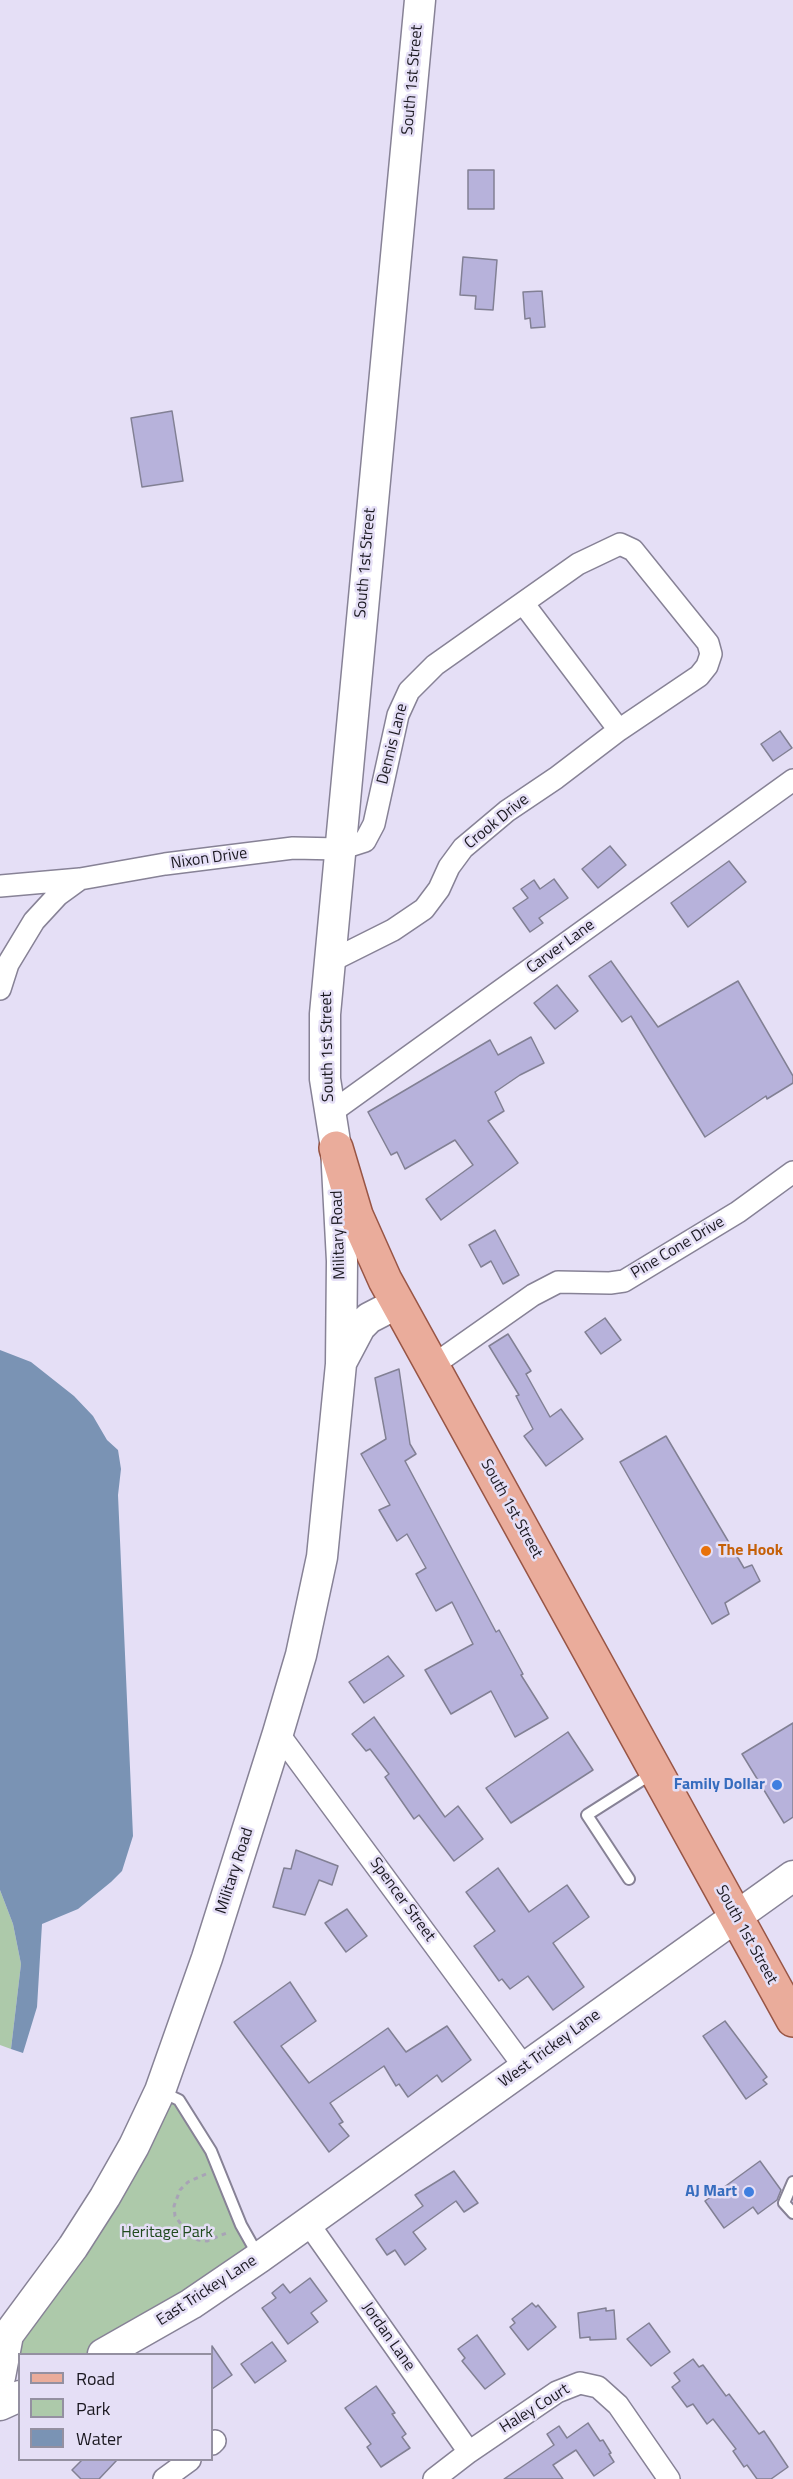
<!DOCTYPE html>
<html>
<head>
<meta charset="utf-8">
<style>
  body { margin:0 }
  #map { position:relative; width:793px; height:2479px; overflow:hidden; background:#e5dff6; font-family:"Titillium Web",sans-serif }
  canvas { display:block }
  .legend { position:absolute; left:18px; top:2353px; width:195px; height:108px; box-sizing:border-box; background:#e5dff6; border:2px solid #9490a1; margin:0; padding:8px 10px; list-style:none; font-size:18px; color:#1b1921 }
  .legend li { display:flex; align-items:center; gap:12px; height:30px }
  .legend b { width:30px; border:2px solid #9490a1 }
</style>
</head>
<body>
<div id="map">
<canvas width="793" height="2479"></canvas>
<ul class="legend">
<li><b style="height:8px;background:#eaac9b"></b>Road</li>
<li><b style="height:16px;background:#adc9aa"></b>Park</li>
<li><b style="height:16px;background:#7a93b4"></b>Water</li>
</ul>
</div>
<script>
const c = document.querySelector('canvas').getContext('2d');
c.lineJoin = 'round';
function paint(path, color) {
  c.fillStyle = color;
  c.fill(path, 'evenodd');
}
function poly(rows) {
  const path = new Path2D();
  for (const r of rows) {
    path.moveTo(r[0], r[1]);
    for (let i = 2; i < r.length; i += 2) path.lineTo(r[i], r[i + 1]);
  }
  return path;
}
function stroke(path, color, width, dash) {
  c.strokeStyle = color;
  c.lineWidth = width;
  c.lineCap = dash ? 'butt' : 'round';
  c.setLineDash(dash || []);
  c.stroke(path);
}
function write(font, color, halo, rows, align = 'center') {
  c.font = font + ' "Titillium Web",sans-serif';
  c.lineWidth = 5;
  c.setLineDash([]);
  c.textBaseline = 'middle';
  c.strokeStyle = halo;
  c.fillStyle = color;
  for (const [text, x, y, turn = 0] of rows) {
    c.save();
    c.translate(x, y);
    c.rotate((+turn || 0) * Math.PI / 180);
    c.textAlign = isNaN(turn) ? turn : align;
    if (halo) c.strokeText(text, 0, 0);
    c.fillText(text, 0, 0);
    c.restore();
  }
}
const green = poly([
  [0,1890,13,1924,21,1964,11,2049,0,2045],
  [160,2091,179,2100,260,2257,103,2354,20,2354,19,2370,8,2335]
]);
const water = poly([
  [0,1350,31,1362,74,1396,93,1416,107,1440,118,1450,121,1469,118,1495,133,1836,122,1871,111,1882,78,1909,42,1924,37,2007,23,2053,11,2049,21,1964,13,1924,0,1890]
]);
const building = poly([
  [468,170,494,170,494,209,468,209,468,170],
  [463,257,497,260,493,310,475,309,476,296,460,295,463,257],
  [542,291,545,327,531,328,530,318,525,319,523,292,542,291],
  [172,411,183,481,142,487,131,418,172,411],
  [780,731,792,748,773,761,761,744,780,731],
  [610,846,626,865,598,888,582,869,610,846],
  [729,861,746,882,688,927,671,903,729,861],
  [554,879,568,898,539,918,543,923,530,932,513,908,528,898,521,889,534,880,540,889,554,879],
  [611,961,658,1027,738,981,793,1076,793,1083,767,1099,766,1096,705,1137,631,1016,622,1022,589,976,611,961],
  [557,985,578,1011,555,1029,534,1003,557,985],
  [531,1037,544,1063,520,1075,495,1092,504,1111,488,1121,518,1163,441,1220,426,1199,473,1165,455,1140,405,1169,397,1152,391,1155,368,1112,490,1040,498,1055,531,1037],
  [495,1230,519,1275,503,1284,491,1261,481,1267,469,1245,495,1230],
  [605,1318,621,1340,601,1354,585,1332,605,1318],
  [508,1334,531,1371,526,1374,550,1417,561,1409,583,1439,546,1466,524,1436,533,1429,516,1396,519,1395,489,1346,508,1334],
  [399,1369,410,1444,416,1454,405,1461,496,1632,499,1630,523,1674,521,1675,548,1718,515,1737,491,1691,451,1714,425,1670,473,1644,452,1602,436,1611,416,1574,426,1568,407,1534,397,1541,379,1510,390,1505,361,1454,386,1439,375,1378,399,1369],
  [666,1436,744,1568,752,1565,760,1581,725,1603,729,1614,712,1624,620,1462,666,1436],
  [388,1656,404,1676,364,1703,349,1682,388,1656],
  [374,1717,445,1817,458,1806,483,1839,454,1861,419,1815,414,1819,385,1777,389,1774,370,1749,366,1751,352,1734,374,1717],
  [793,1723,793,1817,784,1823,742,1754,793,1723],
  [568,1732,593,1770,511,1823,486,1788,568,1732],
  [296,1850,338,1866,332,1885,319,1880,305,1915,273,1907,284,1868,291,1869,296,1850],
  [498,1868,529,1912,567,1885,589,1917,553,1943,584,1987,553,2010,528,1976,510,1989,502,1979,499,1981,474,1946,495,1931,466,1892,498,1868],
  [347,1909,367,1936,346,1952,325,1923,347,1909],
  [290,1982,316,2021,281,2046,309,2083,388,2028,406,2052,447,2026,471,2060,442,2082,437,2075,408,2097,399,2084,396,2086,384,2066,330,2103,343,2122,339,2124,349,2136,329,2152,234,2022,290,1982],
  [725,2021,767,2077,763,2080,767,2084,746,2099,703,2036,725,2021],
  [760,2161,781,2190,777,2200,758,2214,753,2207,724,2228,705,2201,760,2161],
  [454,2171,478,2203,464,2212,456,2201,413,2232,426,2249,405,2265,395,2250,387,2255,376,2239,423,2206,415,2195,454,2171],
  [310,2278,327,2301,311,2313,318,2322,288,2344,262,2308,276,2298,272,2293,283,2284,290,2293,310,2278],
  [532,2303,536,2307,538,2305,556,2327,528,2350,510,2327,515,2323,512,2319,532,2303],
  [606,2308,606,2311,614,2310,616,2339,590,2340,590,2337,580,2338,578,2313,606,2308],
  [649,2323,670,2352,651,2366,627,2339,649,2323],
  [477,2335,505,2374,485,2389,462,2361,465,2358,458,2349,477,2335],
  [272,2342,286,2361,255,2383,241,2364,272,2342],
  [212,2346,232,2375,212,2389,212,2346],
  [693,2359,699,2367,703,2365,726,2396,729,2394,759,2434,764,2431,788,2467,771,2479,757,2479,747,2465,744,2467,733,2451,736,2449,713,2419,707,2424,693,2404,687,2407,672,2387,680,2381,674,2373,693,2359],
  [376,2386,395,2413,392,2414,406,2434,402,2437,410,2448,381,2467,367,2447,371,2444,345,2408,376,2386],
  [588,2423,600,2441,603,2440,611,2453,609,2454,614,2462,594,2476,576,2450,553,2465,563,2479,504,2479,554,2445,547,2434,559,2426,567,2438,588,2423],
  [82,2460,117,2460,99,2479,81,2479,72,2470,82,2460]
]);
const path = poly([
  [206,2174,188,2182,180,2190,174,2206,175,2216,189,2235,198,2240,207,2241,229,2232]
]);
const lane = poly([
  [629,1879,587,1815,653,1773],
  [160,2091,179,2100,211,2151,241,2225,259,2257],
  [793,2182,784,2203,793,2213]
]);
const street = poly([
  [523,603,619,730],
  [0,886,80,879,165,864,293,848,340,849,365,841,374,824,398,715,409,691,435,665,578,564,620,544,633,550,708,643,711,654,707,666,699,676,619,730,556,778,507,811,463,848,449,867,439,889,424,909,393,930,329,962],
  [0,989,8,964,34,921,58,895,80,879],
  [329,1114,793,780],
  [432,1366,533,1295,558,1282,610,1283,624,1281,738,1212,793,1172],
  [278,1733,525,2068],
  [308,2223,469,2452],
  [212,2444,215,2441],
  [164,2479,190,2460],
  [434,2479,469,2452,557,2392,580,2383,598,2387,618,2405,669,2479]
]);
const secondary = poly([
  [342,1361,360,1327,369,1318,398,1303],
  [103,2354,191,2304,260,2257,793,1876],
  [0,2377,8,2335,73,2247,105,2197,134,2146,160,2091,207,1958,278,1733,301,1655,322,1557,341,1364,342,1261,336,1148,325,1079,325,1014,420,0],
  [0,2405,20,2396]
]);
const primary = poly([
  [336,1148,356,1215,385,1280,793,2020]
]);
const markers = [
  [706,1551,6,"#e8710a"],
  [777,1785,6,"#3f7fe0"],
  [749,2192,6,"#3f7fe0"]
];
const streetNames = [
  ["South 1st Street",413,80,-85],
  ["South 1st Street",366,563,-85],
  ["Dennis Lane",393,744,-76],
  ["Crook Drive",497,822,-39],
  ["Nixon Drive",209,859,-8],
  ["Carver Lane",561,947,-36],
  ["South 1st Street",328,1047,-91],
  ["Military Road",339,1235,-92],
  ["Pine Cone Drive",678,1248,-31],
  ["South 1st Street",511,1509,61],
  ["Military Road",235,1871,-72],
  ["Spencer Street",402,1900,54],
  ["South 1st Street",746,1935,61],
  ["West Trickey Lane",550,2049,-36],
  ["East Trickey Lane",207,2291,-33],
  ["Jordan Lane",388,2337,55],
  ["Haley Court",535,2409,-32]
];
const foodNames = [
  ["The Hook",718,1551]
];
const shopNames = [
  ["Family Dollar",765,1785],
  ["AJ Mart",737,2192]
];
const parkNames = [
  ["Heritage Park",167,2233]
];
paint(green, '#adc9aa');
paint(water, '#7a93b4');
paint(building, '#b7b2db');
stroke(building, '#828094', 1.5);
stroke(lane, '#878296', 14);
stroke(street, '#878296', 24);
stroke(secondary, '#878296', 33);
stroke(primary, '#985545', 36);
stroke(path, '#a8a3b6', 3, [4.5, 4.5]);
stroke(lane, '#fff', 10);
stroke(street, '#fff', 21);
stroke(secondary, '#fff', 30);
stroke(primary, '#eaac9b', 33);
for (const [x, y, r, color] of markers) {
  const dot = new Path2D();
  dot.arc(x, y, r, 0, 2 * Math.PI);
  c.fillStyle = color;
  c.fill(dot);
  stroke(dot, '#e5dff6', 2);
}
write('16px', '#1b1921', '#e5dff6', streetNames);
write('bold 16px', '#c56008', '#e5dff6', foodNames, 'left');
write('bold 16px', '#366cbe', '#e5dff6', shopNames, 'right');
write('16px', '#204a1e', '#e5dff6', parkNames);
</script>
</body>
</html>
